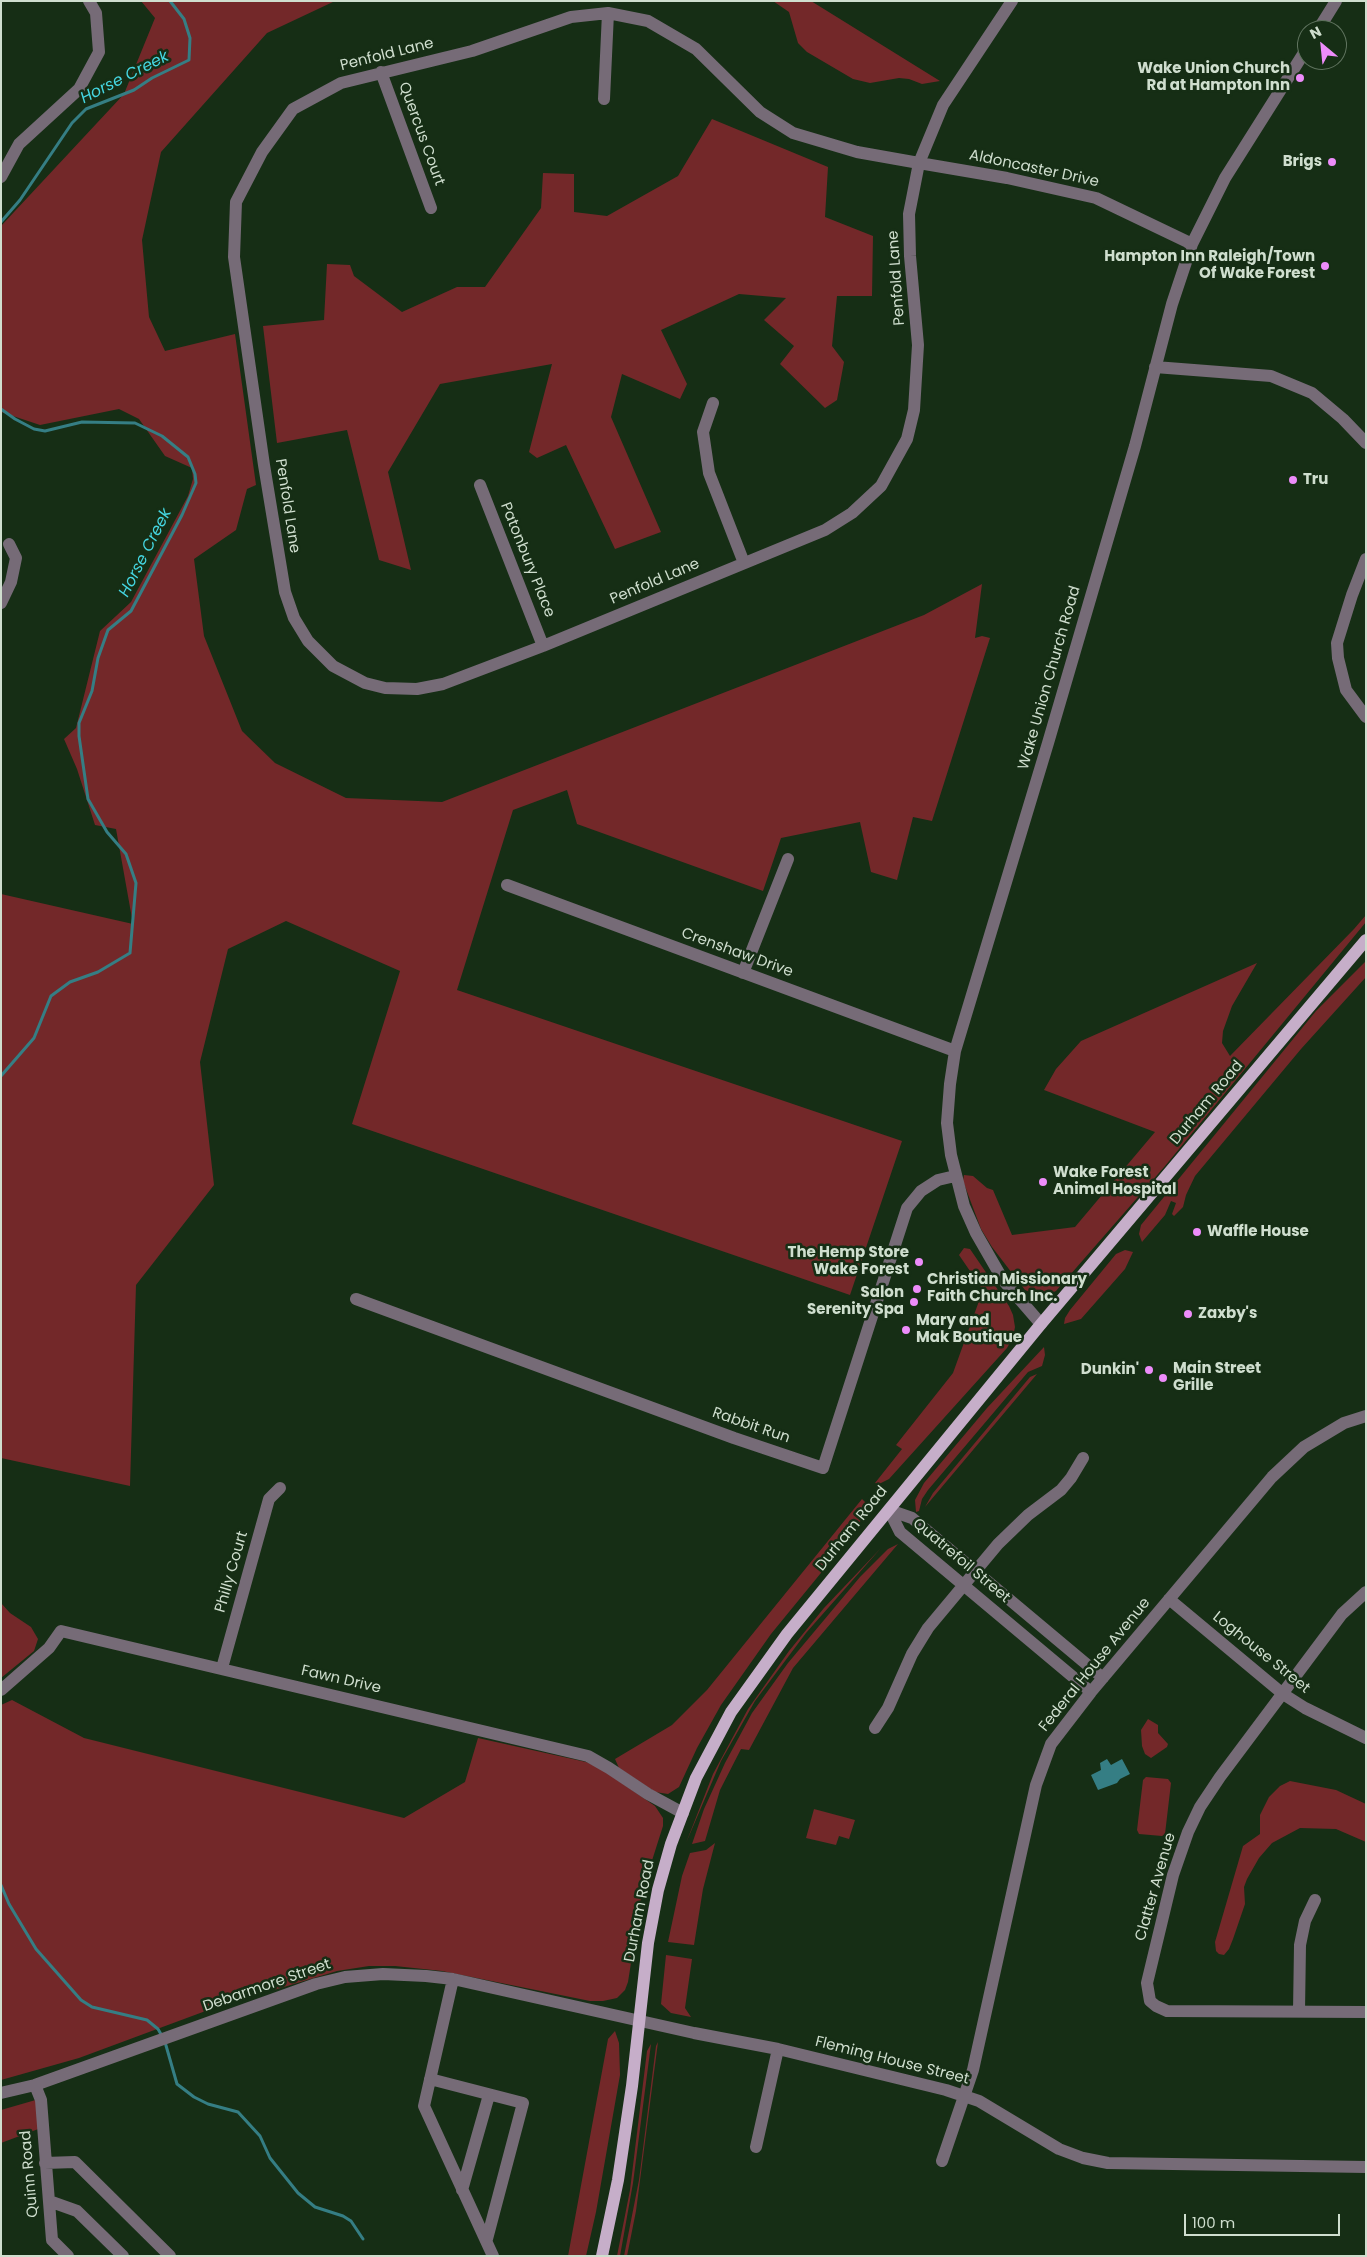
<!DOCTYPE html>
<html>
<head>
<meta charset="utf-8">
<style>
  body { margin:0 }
  #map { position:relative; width:1367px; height:2257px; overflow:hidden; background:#162e15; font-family:Poppins,sans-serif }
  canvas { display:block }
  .frame { position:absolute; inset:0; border:2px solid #cfdece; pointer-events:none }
  .north { position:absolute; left:1297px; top:20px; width:50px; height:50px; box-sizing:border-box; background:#162e15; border:1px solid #60745f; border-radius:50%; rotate:332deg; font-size:14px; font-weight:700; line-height:20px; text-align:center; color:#cfdece }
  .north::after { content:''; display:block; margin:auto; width:18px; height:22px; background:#ed8cfa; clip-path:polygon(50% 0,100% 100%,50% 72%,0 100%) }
  .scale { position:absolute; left:1184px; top:2214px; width:156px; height:22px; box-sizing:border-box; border:2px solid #cfdece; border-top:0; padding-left:6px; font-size:15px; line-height:18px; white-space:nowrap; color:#cfdece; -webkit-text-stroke:4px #162e15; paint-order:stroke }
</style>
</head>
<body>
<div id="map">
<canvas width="1367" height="2257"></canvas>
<div class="frame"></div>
<div class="north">N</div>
<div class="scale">100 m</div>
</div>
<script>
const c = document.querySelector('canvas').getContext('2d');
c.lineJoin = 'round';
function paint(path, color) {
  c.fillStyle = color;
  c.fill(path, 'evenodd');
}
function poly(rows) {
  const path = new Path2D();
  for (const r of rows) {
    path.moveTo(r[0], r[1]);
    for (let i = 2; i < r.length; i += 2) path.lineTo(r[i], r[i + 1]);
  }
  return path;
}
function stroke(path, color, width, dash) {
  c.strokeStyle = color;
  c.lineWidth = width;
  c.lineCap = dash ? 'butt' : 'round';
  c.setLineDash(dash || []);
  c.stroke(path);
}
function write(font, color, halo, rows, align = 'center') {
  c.font = font + ' Poppins,sans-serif';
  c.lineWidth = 5;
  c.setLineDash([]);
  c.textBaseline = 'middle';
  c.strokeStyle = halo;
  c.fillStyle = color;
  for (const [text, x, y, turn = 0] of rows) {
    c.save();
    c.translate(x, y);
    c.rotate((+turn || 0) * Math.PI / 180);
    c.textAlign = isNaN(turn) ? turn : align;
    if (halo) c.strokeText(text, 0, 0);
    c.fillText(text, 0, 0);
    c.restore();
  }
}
const green = poly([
  [141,1,335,1,267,33,161,152,142,240,149,317,165,351,235,334,256,485,247,489,236,530,194,559,204,636,242,731,275,763,346,798,442,802,924,615,982,584,975,638,982,636,990,638,932,821,913,817,897,880,871,872,860,822,781,838,763,891,577,824,567,790,513,810,457,990,902,1141,850,1295,352,1124,400,971,286,921,228,949,200,1062,214,1185,136,1285,130,1486,1,1458,1,894,133,924,116,829,95,825,77,769,64,739,76,728,100,631,131,602,188,496,193,479,192,468,165,456,139,419,119,409,40,425,1,412,1,226,124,94,155,18],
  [773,1,811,1,940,81,922,84,909,79,899,78,870,83,853,79,807,52,798,43,789,12],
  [712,119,828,167,825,217,873,236,872,296,837,296,832,346,844,362,837,400,825,408,780,364,794,346,764,320,786,298,739,294,661,330,687,384,680,399,622,374,611,417,661,532,615,549,566,445,537,458,529,452,552,364,440,384,388,472,411,570,379,560,347,430,277,443,263,326,324,320,327,264,350,265,354,276,402,312,457,287,485,287,541,208,543,173,574,174,574,212,607,216,678,176],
  [1366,915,1366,922,1165,1166,1056,1291,1042,1297,1025,1290,992,1247,981,1229,963,1181,964,1175,973,1176,987,1188,993,1190,1012,1235,1075,1227,1155,1132,1044,1090,1056,1069,1081,1041,1257,963,1232,1006,1223,1031,1222,1043,1230,1056,1354,929],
  [1366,961,1366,977,1301,1049,1195,1176,1186,1195,1183,1207,1174,1216,1172,1214,1176,1203,1171,1201,1165,1215,1142,1242,1139,1234,1141,1225,1316,1011],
  [964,1248,970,1249,1009,1306,1013,1315,1015,1327,1013,1337,1007,1348,889,1479,879,1484,875,1483,902,1449,896,1445,953,1373,983,1290,959,1255],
  [1125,1250,1133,1252,1125,1269,1081,1319,1064,1324,1065,1318,1070,1310,1116,1254],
  [1044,1347,1045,1355,1042,1366,1028,1372,928,1490,922,1499,919,1511,916,1512,915,1500,924,1483,987,1408],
  [1037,1374,925,1507,933,1493,1030,1377],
  [862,1499,866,1503,867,1510,852,1535,771,1634,721,1705,697,1748,679,1787,668,1794,655,1792,619,1768,615,1759,672,1725,707,1690],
  [898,1544,793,1668,749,1750,741,1749,720,1790,705,1841,692,1844,704,1809,725,1763,752,1713,788,1663,860,1577,888,1549],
  [881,1548,806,1633,755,1701,721,1761,686,1843,713,1774,748,1709,789,1651,824,1608],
  [1,1603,10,1613,31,1627,38,1639,34,1651,1,1678],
  [12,1700,84,1738,404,1818,465,1782,478,1738,586,1762,600,1768,655,1806,663,1818,663,1826,642,1892,628,1982,625,1990,617,1998,603,2001,590,2001,442,1971,395,1966,369,1966,337,1971,274,1990,273,1986,79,2058,1,2080,1,1705],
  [1148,1719,1158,1725,1158,1733,1168,1744,1167,1747,1151,1758,1145,1754,1142,1746,1141,1730],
  [1146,1777,1168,1779,1171,1783,1165,1834,1162,1836,1139,1834,1137,1830,1143,1780],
  [1290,1781,1336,1790,1366,1804,1366,1842,1336,1829,1300,1828,1272,1843,1259,1858,1247,1879,1244,1887,1245,1904,1233,1939,1229,1949,1224,1955,1219,1954,1216,1951,1215,1942,1243,1846,1260,1834,1260,1815,1269,1797,1280,1786],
  [814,1809,855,1820,849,1839,839,1836,836,1845,806,1838],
  [715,1843,703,1889,694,1945,668,1942,682,1876,690,1853,706,1850],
  [666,1955,692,1959,685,2008,691,2017,671,2013,661,2004],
  [615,2031,619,2043,620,2075,596,2212,586,2256,568,2256,608,2039],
  [658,2042,636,2211,627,2256,624,2256,639,2180,656,2046],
  [651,2044,633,2183,620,2256,617,2256,630,2190,647,2051],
  [46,2097,41,2128,1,2143,1,2110]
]);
const water = poly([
  [1107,1759,1111,1765,1122,1759,1130,1774,1120,1779,1117,1783,1098,1790,1091,1775,1101,1770,1100,1763]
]);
const stream = poly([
  [1,222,20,200,72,123,86,109,134,90,152,78,189,60,190,38,184,19,170,1],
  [1,409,15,419,34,429,45,431,82,422,135,423,162,436,188,457,195,474,196,483,182,515,131,611,108,630,98,658,92,691,79,723,79,736,88,799,107,832,126,854,136,883,130,953,98,972,70,982,51,996,34,1038,1,1076],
  [1,1885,9,1904,36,1949,81,2000,92,2007,147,2020,158,2029,162,2036],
  [165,2042,177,2084,194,2097,208,2104,238,2112,260,2136,270,2158,298,2193,315,2207,343,2216,351,2221,363,2239]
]);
const minor = poly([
  [1012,1,943,105,919,163,909,214,910,256,918,345,914,410,907,439,881,486,852,513,825,530,543,646,443,684,417,689,385,688,365,683,333,666,308,641,294,618,285,592,264,465,234,257,236,202,262,152,293,109,341,83,472,51,571,17,608,13,648,21,696,49,760,112,793,133,857,152,919,163,1007,178,1096,198,1192,244],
  [1318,30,1336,1],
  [381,72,431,208],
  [604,99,608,13],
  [1,177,19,144,79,89,99,52,96,13,89,1],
  [1155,367,1271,376,1312,393,1343,419,1366,443],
  [713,403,703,432,709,473,744,563],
  [480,485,543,646],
  [1366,559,1352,595,1337,643,1338,658,1346,690,1366,717],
  [1,603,11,582,16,558,9,544],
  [507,885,955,1051],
  [743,973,788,859],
  [356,1299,734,1438,823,1468,907,1208,921,1191,938,1180,955,1176],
  [1041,1324,1003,1280,976,1233,964,1206,951,1155,947,1123,950,1084,955,1051,1048,743,1135,446,1172,304,1192,244,1225,178,1307,48],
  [889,1510,900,1532,1091,1692],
  [889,1510,912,1518,1103,1678],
  [1366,1592,1342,1614,1220,1777,1200,1807,1188,1832,1173,1875,1147,1983,1150,2001,1156,2006,1167,2011,1366,2012],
  [1169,1599,1283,1694,1305,1708,1366,1738],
  [222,1668,269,1499,280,1488],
  [1,1690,49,1648,61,1631,588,1756,609,1768,648,1794,683,1813],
  [875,1728,888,1708,912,1654,928,1628,998,1544,1028,1515,1061,1490,1071,1478,1083,1458],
  [453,1979,424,2106,493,2256],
  [1299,2011,1300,1945,1305,1921,1315,1900],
  [430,2079,523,2103,487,2239],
  [35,2085,41,2100,52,2240,68,2256],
  [1,2093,35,2085,316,1984,345,1977,383,1974,426,1976,453,1979,694,2033,778,2049,946,2090,979,2101,1059,2149,1083,2158,1108,2163,1366,2167],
  [756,2147,778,2049],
  [942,2161,973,2070,1036,1785,1051,1744,1091,1692,1272,1477,1304,1447,1344,1423,1366,1416],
  [45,2163,75,2162,170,2256],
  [462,2190,489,2095],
  [49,2201,77,2211,123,2256]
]);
const major = poly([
  [602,2256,618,2180,632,2086,648,1943,658,1890,671,1844,696,1778,731,1712,787,1634,1041,1324,1366,940]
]);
const markers = [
  [1300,78,5,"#ed8cfa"],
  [1332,162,5,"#ed8cfa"],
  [1325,266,5,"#ed8cfa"],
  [1293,480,5,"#ed8cfa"],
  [1043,1182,5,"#ed8cfa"],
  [1197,1232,5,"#ed8cfa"],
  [919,1262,5,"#ed8cfa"],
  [917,1289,5,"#ed8cfa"],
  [914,1302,5,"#ed8cfa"],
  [1188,1314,5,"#ed8cfa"],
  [906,1330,5,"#ed8cfa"],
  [1149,1370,5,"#ed8cfa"],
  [1163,1378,5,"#ed8cfa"]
];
const streetNames = [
  ["Penfold Lane",387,55,-14],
  ["Quercus Court",421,134,70],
  ["Aldoncaster Drive",1034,169,12],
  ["Penfold Lane",897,278,-94],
  ["Penfold Lane",287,506,81],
  ["Patonbury Place",527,560,68],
  ["Penfold Lane",655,582,-23],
  ["Wake Union Church Road",1050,678,-74],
  ["Crenshaw Drive",737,953,20],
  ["Durham Road",1207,1103,-50],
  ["Rabbit Run",751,1426,19],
  ["Durham Road",852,1529,-51],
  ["Quatrefoil Street",961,1561,40],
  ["Philly Court",232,1572,-74],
  ["Loghouse Street",1261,1653,39],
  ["Federal House Avenue",1095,1665,-51],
  ["Fawn Drive",341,1680,13],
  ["Clatter Avenue",1156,1887,-74],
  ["Durham Road",640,1911,-79],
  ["Debarmore Street",267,1986,-19],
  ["Fleming House Street",892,2061,14],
  ["Quinn Road",30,2174,-95]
];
const poiNames = [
  ["Wake Union Church",1290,69,"right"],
  ["Rd at Hampton Inn",1290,86,"right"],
  ["Brigs",1322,162,"right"],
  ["Hampton Inn Raleigh/Town",1315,257,"right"],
  ["Of Wake Forest",1315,274,"right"],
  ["Tru",1303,480],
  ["Wake Forest",1053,1173],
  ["Animal Hospital",1053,1190],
  ["Waffle House",1207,1232],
  ["The Hemp Store",909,1253,"right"],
  ["Wake Forest",909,1270,"right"],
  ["Christian Missionary",927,1280],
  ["Faith Church Inc.",927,1297],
  ["Salon",904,1293,"right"],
  ["Serenity Spa",904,1310,"right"],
  ["Zaxby's",1198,1314],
  ["Mary and",916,1321],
  ["Mak Boutique",916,1338],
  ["Main Street",1173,1369],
  ["Grille",1173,1386],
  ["Dunkin'",1139,1370,"right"]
];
const waterNames = [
  ["Horse Creek",125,78,-27],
  ["Horse Creek",146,553,-63]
];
paint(green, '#732829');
paint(water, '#357e84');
stroke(stream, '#357e84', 3);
stroke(minor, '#766b77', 12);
stroke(major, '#c6aec9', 12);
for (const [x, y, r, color] of markers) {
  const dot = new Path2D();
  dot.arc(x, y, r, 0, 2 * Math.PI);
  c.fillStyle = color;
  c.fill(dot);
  stroke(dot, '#162e15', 2);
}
write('15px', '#cfdece', '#162e15', streetNames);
write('bold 15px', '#cfdece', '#162e15', poiNames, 'left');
write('italic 16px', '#45d6e1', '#162e15', waterNames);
</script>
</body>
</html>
